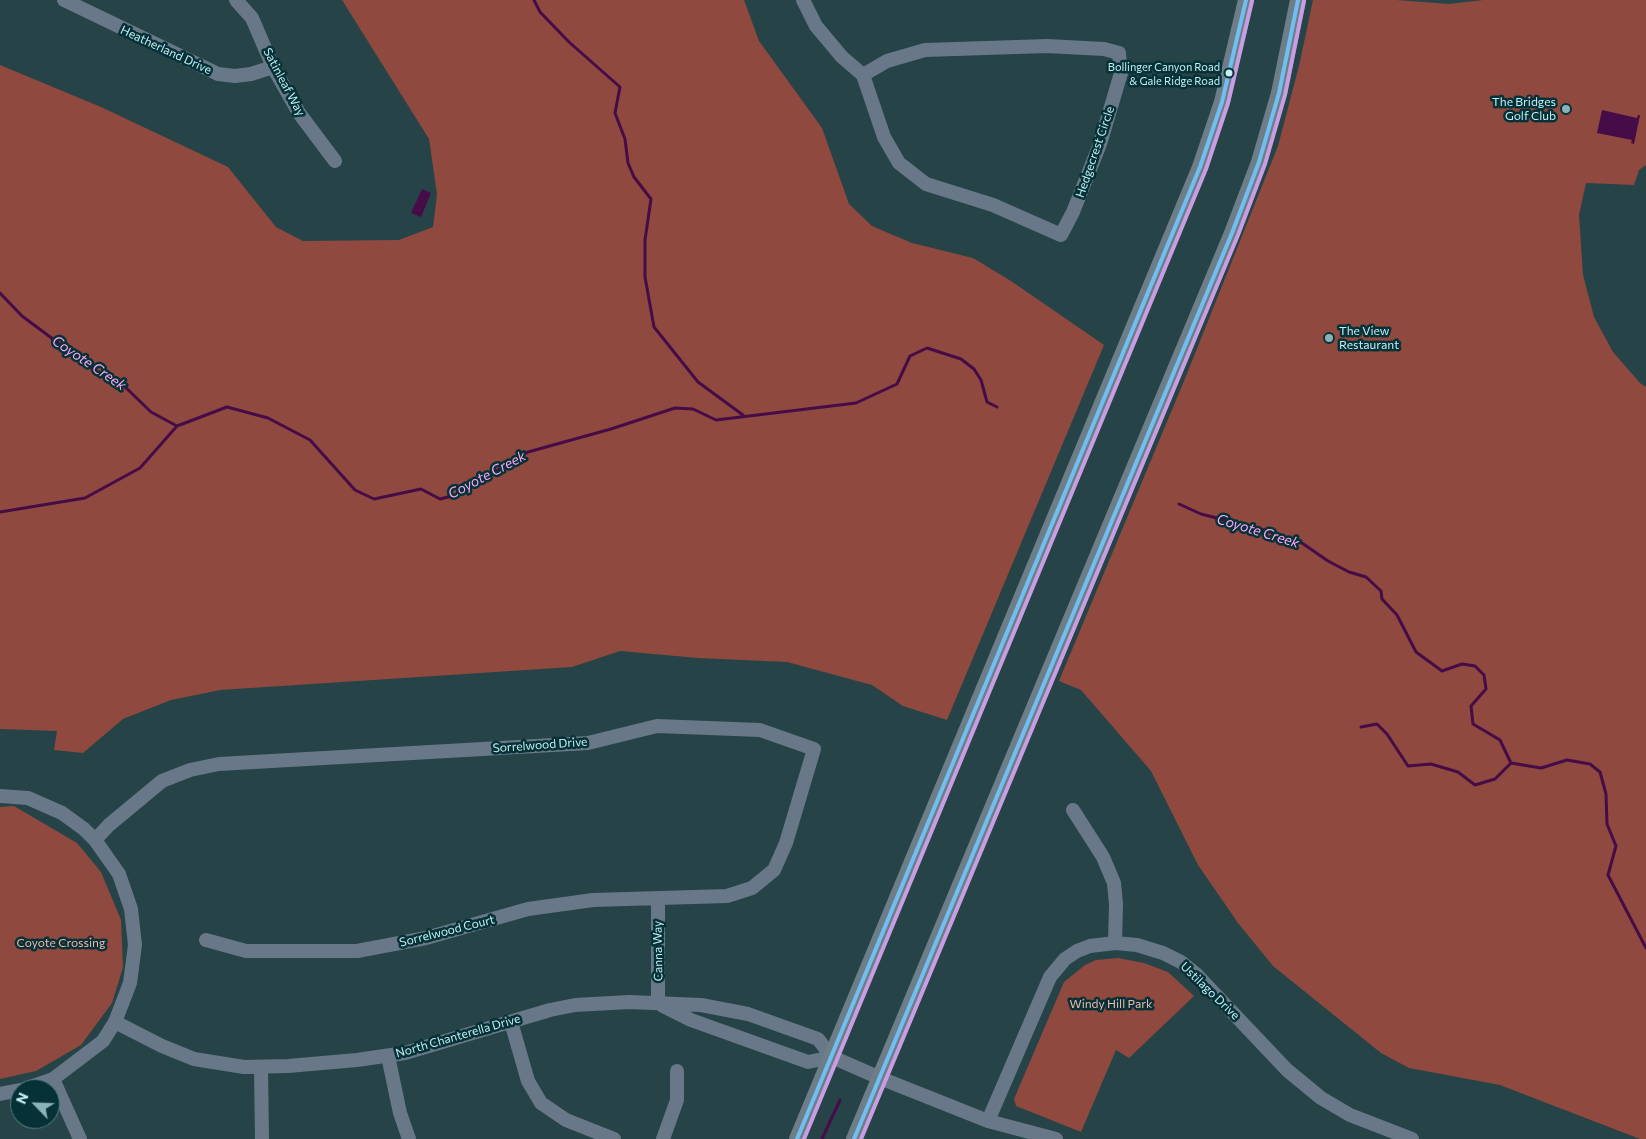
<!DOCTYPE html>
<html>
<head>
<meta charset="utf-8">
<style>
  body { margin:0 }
  #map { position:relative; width:1646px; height:1139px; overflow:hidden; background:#264348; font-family:Commissioner,sans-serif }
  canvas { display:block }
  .north { position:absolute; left:10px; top:1079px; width:50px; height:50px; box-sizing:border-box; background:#053137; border:1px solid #517d83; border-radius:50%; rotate:294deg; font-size:14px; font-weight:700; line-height:20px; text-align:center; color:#c3eef6 }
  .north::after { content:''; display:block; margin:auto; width:18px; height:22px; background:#8cb2b9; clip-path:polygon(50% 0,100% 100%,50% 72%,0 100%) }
</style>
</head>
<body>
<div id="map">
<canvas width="1646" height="1139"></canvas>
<div class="north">N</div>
</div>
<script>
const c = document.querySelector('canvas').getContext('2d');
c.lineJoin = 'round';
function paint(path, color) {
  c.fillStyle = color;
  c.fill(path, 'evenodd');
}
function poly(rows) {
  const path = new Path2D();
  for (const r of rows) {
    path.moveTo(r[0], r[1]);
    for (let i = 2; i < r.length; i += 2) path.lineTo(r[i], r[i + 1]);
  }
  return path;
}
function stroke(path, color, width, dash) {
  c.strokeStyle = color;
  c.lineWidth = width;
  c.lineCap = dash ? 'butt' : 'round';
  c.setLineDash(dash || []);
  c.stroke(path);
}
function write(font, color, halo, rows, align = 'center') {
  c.font = font + ' Commissioner,sans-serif';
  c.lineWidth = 5;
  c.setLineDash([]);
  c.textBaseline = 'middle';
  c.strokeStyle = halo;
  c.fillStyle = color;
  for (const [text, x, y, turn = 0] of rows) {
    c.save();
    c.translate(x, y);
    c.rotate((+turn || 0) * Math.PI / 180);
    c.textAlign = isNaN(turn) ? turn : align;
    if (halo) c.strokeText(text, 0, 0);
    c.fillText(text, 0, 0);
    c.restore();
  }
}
const green = poly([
  [342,0,744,0,759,41,822,128,849,204,872,226,912,243,973,258,1011,281,1104,345,947,720,903,706,872,685,787,662,698,658,620,651,572,667,220,690,171,700,123,719,83,753,54,750,57,731,0,729,0,65,101,107,228,167,276,227,303,241,399,240,433,227,437,194,429,139],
  [1313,0,1396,0,1449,4,1483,0,1646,0,1646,165,1639,170,1634,185,1586,183,1579,215,1583,275,1594,317,1613,352,1640,383,1646,387,1646,1139,1640,1139,1500,1085,1409,1068,1381,1053,1273,966,1238,923,1198,865,1151,771,1081,690,1059,681,1184,381,1278,146,1299,66],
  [14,806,77,843,101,872,121,920,123,967,112,1003,81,1045,36,1071,0,1079,0,807],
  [1118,958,1144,963,1168,972,1194,996,1129,1058,1116,1050,1081,1132,1016,1106,1014,1099,1064,982,1085,965,1096,960]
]);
const water = poly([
  [1602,110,1637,118,1638,115,1640,115,1634,144,1631,143,1632,140,1597,133],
  [422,189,431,193,421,217,411,213]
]);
const stream = poly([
  [534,0,540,12,569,42,620,87,615,113,625,139,628,163,634,177,651,199,645,240,645,277,654,327,698,382,743,415],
  [0,293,22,316,104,377,120,382,151,412,177,426],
  [1179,504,1201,514,1264,530,1302,543,1328,561,1349,572,1366,577,1381,591,1382,599,1397,615,1416,652,1442,671,1462,664,1475,666,1484,675,1486,689,1471,706,1473,724,1500,740,1511,763],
  [0,512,85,498,140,468,177,426,227,407,268,418,310,440,355,490,374,499,421,489,440,499,456,495,528,452,611,429,675,408,693,409,716,420,856,403,897,384,910,356,927,348,961,359,974,369,981,380,987,402,997,407],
  [1361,727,1377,724,1387,734,1408,766,1431,764,1458,772,1475,785,1495,779,1511,763],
  [1511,763,1541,768,1567,760,1590,764,1600,772,1606,794,1607,824,1616,846,1608,875,1646,948],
  [822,1139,840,1100]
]);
const minor = poly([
  [64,0,218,74,235,76,251,74,273,67],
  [236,0,252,18,273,67,299,113,335,161],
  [803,0,816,26,842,57,863,75,884,137,899,163,926,184,993,205,1061,235,1073,212,1100,144,1121,73,1119,53,1104,49,1047,46,925,50,887,61,863,75],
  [0,796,28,798,62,813,84,829,95,840,119,874,131,909,135,945,130,983,115,1022,103,1041,53,1079,24,1089],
  [1073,810,1103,857,1114,883,1116,904,1115,943],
  [95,840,109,825,162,781,190,770,219,764,588,743,657,726,760,730,814,749,786,843,774,870,752,888,727,896,593,900,528,909,426,938,357,951,246,951,206,940],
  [658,899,658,1003],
  [663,1006,691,1020,808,1062,832,1057],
  [115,1022,162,1046,194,1059,244,1067,288,1066,357,1060,405,1053,550,1010,575,1005,629,1002,701,1005,748,1014,818,1039,832,1057,880,1078,988,1121,1056,1139],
  [511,1022,528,1081,541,1103,566,1120,614,1139],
  [388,1056,400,1113,409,1139],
  [261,1067,262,1139],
  [53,1079,80,1139],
  [0,1094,20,1090],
  [988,1121,1050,977,1065,959,1077,951,1090,946,1115,943,1137,945,1163,953,1181,962,1197,975,1287,1070,1321,1098,1350,1115,1412,1139],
  [663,1139,677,1100,677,1071]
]);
const major = poly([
  [797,1139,1200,167,1222,102,1246,0],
  [854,1139,1232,233,1259,162,1279,93,1298,0]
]);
const bus1 = poly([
  [797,1139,1200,167,1222,102,1246,0],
  [854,1139,1232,233,1259,162,1279,93,1298,0]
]);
const bus2 = poly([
  [804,1139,1206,169,1228,103,1252,1],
  [861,1139,1238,235,1265,164,1285,95,1304,1]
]);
const markers = [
  [1229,73,4.5,"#c3eef6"],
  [1566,109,5,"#8cb2b9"],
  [1329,338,5,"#8cb2b9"]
];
const busNames = [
  ["Bollinger Canyon Road",1220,67],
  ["& Gale Ridge Road",1220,81]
];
const streetNames = [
  ["Heatherland Drive",166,50,25],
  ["Satinleaf Way",284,82,62],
  ["Hedgecrest Circle",1095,152,-71],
  ["Sorrelwood Drive",540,745,-4],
  ["Sorrelwood Court",447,931,-14],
  ["Canna Way",658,951,-91],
  ["Ustilago Drive",1210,991,44],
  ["North Chanterella Drive",458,1036,-16]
];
const poiNames = [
  ["The Bridges",1556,102],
  ["Golf Club",1556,116],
  ["The View",1339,331,"left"],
  ["Restaurant",1339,345,"left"]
];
const parkNames = [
  ["Coyote Crossing",61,943],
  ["Windy Hill Park",1111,1004]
];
const waterNames = [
  ["Coyote Creek",89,363,34],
  ["Coyote Creek",487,475,-28],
  ["Coyote Creek",1258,531,17]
];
paint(green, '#90493f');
paint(water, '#460c47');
stroke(stream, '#460c47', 3);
stroke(minor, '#687888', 14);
stroke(major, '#6d7e89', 16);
stroke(bus1, '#71bff0', 4);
stroke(bus2, '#c99de2', 4);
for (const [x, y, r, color] of markers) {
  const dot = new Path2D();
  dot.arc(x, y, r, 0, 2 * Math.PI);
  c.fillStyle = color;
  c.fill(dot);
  stroke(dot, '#053137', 2);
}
write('11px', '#c3eef6', '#053137', busNames, 'right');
write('12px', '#c3eef6', '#053137', streetNames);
write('12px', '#c3eef6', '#053137', poiNames, 'right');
write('12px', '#f5b8ad', '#053137', parkNames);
write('italic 14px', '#ffa6f7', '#053137', waterNames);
</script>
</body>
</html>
